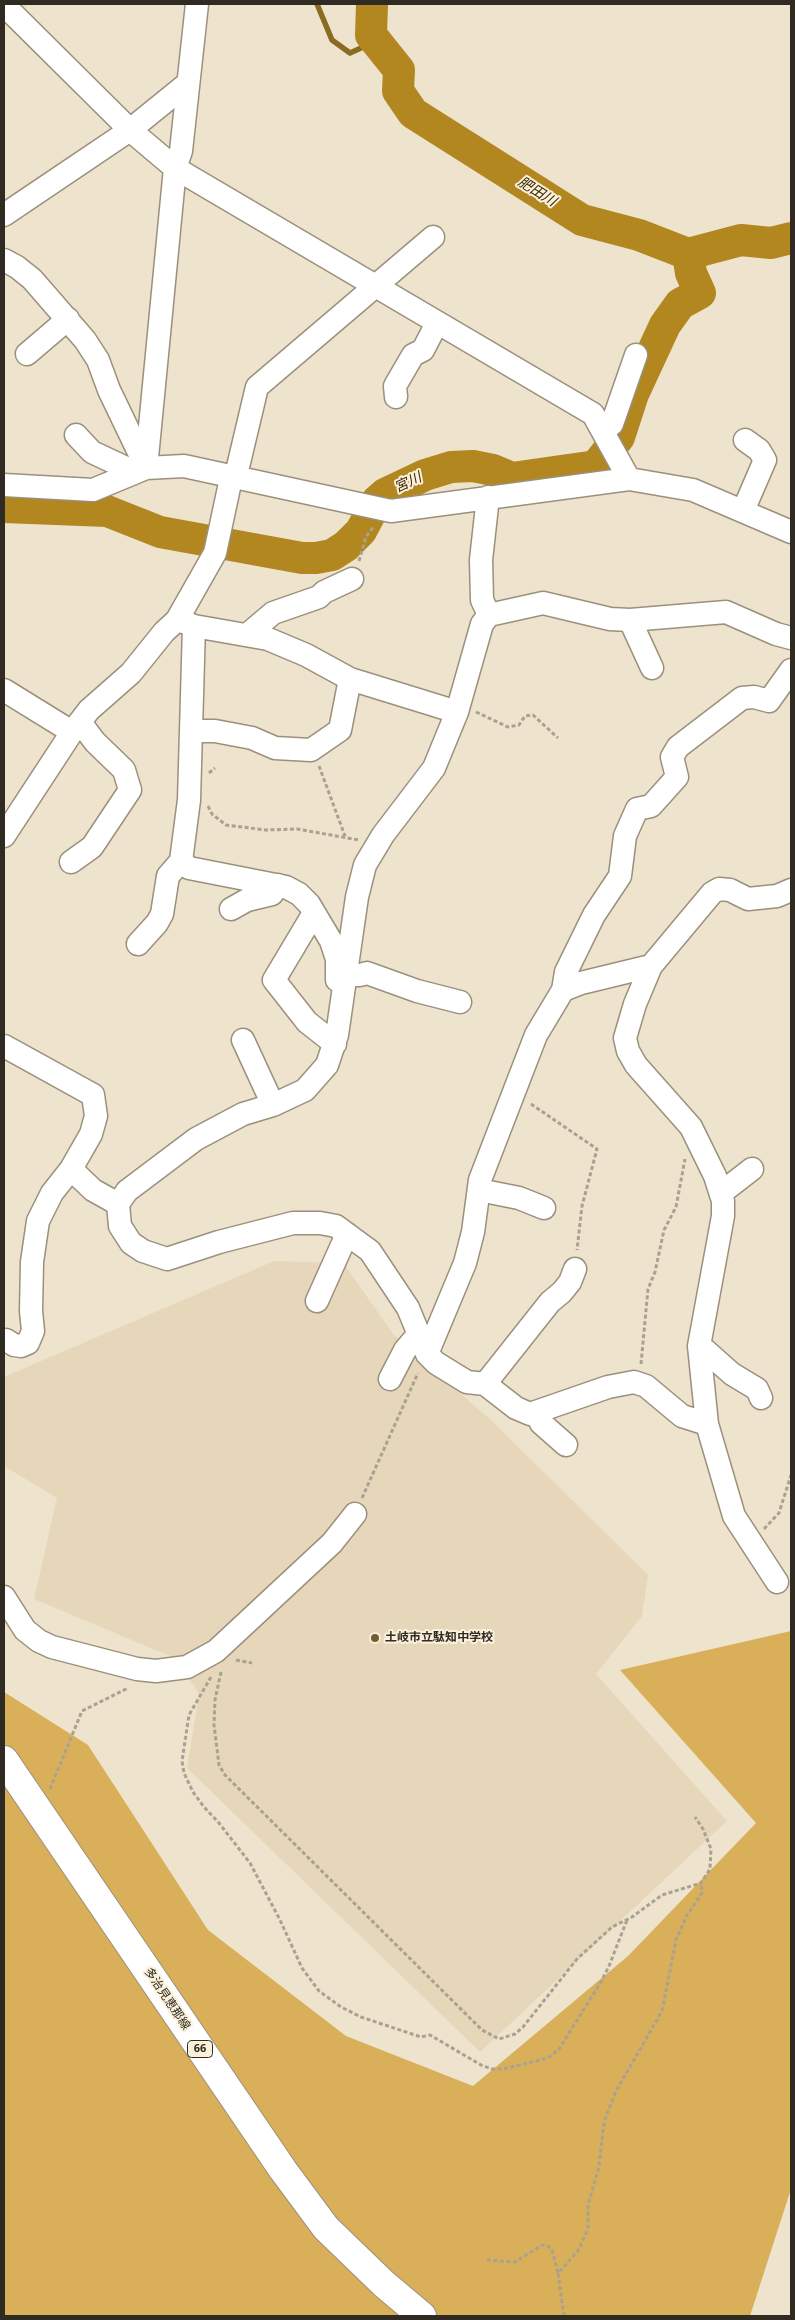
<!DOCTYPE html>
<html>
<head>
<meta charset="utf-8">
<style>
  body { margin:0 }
  #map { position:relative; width:795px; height:2320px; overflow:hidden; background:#eee3cd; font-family:"Noto Sans",sans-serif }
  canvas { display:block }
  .frame { position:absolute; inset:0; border:5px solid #2f2b23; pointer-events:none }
</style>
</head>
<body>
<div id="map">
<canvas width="795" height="2320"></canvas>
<div class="frame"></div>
</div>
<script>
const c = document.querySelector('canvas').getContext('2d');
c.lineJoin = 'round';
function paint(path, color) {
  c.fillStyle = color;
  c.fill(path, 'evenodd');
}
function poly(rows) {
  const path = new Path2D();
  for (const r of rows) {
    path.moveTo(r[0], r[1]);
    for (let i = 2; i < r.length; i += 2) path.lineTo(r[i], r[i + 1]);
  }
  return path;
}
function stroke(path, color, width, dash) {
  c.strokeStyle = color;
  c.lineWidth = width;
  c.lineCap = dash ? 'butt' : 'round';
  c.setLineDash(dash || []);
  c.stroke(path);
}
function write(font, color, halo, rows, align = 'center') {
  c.font = font + ' "Noto Sans","Noto Sans JP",sans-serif';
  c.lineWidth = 4;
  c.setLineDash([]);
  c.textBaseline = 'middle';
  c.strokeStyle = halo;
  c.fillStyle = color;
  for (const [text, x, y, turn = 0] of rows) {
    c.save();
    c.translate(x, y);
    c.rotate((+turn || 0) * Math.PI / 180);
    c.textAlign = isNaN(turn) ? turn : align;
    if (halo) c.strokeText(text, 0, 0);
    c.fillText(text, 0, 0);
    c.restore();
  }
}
const built = poly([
  [274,1261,343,1263,394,1335,493,1422,648,1575,642,1616,596,1674,727,1821,480,2052,187,1768,199,1694,177,1659,34,1599,57,1498,4,1466,4,1377]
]);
const green = poly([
  [791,1631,791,2189,750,2316,4,2316,4,1692,88,1745,208,1930,346,2036,473,2086,628,1956,756,1823,620,1670]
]);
const stream = poly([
  [317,4,332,40,350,53,361,48,371,35]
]);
const river = poly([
  [372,4,371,35,399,70,398,91,413,113,582,220,639,235,688,254,741,240,771,243,791,238],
  [4,507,107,511,160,532,302,558,316,558,332,555,346,546,361,531,377,501,385,494,425,475,451,467,473,466,493,470,512,478,596,466,619,437,633,394,665,325,680,304,700,293,691,273,688,254]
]);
const path = poly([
  [359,561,366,537,374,526],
  [476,712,508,727,519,725,525,716,533,715,558,738],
  [319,766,345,836],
  [209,773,215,768],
  [208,806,212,814,226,825,266,830,297,829,359,840],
  [531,1104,597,1149,582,1206,577,1250],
  [641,1364,648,1289,655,1272,664,1230,676,1207,685,1159],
  [362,1498,418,1373],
  [764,1529,779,1513,791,1475],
  [236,1660,252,1663],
  [221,1672,215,1700,214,1725,219,1765,225,1775,482,2030,499,2039,515,2034,523,2027,577,1959,612,1927,632,1917,662,1895,701,1883,710,1869,711,1849,703,1829,695,1817],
  [211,1677,189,1715,182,1761,184,1773,193,1792,204,1807,219,1823,250,1863,280,1920,302,1968,319,1991,341,2007,361,2017,421,2037,430,2035,481,2065,492,2069,503,2069,548,2058,559,2049,601,1982,609,1966,627,1920],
  [50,1789,82,1711,128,1688],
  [487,2260,515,2262,542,2245,548,2246,552,2250,558,2273],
  [564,2316,558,2273,578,2251,588,2229,588,2205,599,2167,604,2122,616,2091,662,2011,676,1940,686,1917,702,1893,701,1883]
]);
const minor = poly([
  [4,5,130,130,175,168,593,414,629,479],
  [4,215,130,130,188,83],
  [4,260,17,267,32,279,85,340,98,360,109,390,146,467],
  [27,354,68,319],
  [396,397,395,386,413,355,423,350,437,323],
  [602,430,612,424,636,355],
  [76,435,92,452,126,468,132,474],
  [146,468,175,168,181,151,197,4],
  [4,485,93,490,146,468,184,466,391,511,629,479,693,490,791,532],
  [488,497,481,560,482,600,489,615],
  [743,511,765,460,759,450,745,440],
  [630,620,652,668],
  [181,621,194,626,268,639,306,655,350,679,457,712],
  [247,635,273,613,319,597,324,592,352,579],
  [4,690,72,732],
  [192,731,215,731,252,738,275,748,311,750,340,730,350,679],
  [4,836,72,732,89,710,131,673,164,632,177,620,215,553,230,483,237,471,257,387,433,237],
  [181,861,189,868,286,887,299,894,309,904,331,941,337,959,337,980],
  [71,862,92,847,130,790,124,770,95,742,80,722],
  [231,909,247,900,272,894,278,885],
  [314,913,274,980,307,1022,335,1044],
  [138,944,157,923,162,914,168,876,181,861,189,800,194,626],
  [346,975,360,975,367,973,417,991,460,1002],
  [563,990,566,972,594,915,620,876,625,836,637,809,651,806,677,777,672,757,678,747,742,698,754,697,769,701,791,670],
  [243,1040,273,1105],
  [4,1046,93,1095,96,1116,91,1134,71,1169,93,1190,118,1204],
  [479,1190,519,1198,544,1208],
  [721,1193,752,1169],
  [317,1301,347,1234],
  [6,1340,14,1345,21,1346,28,1343,33,1331,31,1311,32,1262,38,1221,52,1193,71,1169],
  [700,1349,705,1350,732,1374,757,1389,761,1398],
  [427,1354,465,1263,473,1232,480,1180,536,1035,563,990,581,983,651,966],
  [390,1379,405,1350,418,1335],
  [485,1384,550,1302,562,1292,570,1282,575,1269],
  [536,1412,541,1423,566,1445],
  [707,1424,682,1416,646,1386,634,1382,608,1387,530,1414,516,1408,485,1384,467,1382,436,1363,427,1354,408,1308,370,1251,336,1226,320,1223,293,1223,219,1242,167,1259,143,1251,131,1243,120,1226,118,1204,127,1191,196,1139,243,1114,273,1105,305,1090,327,1065,337,1035,357,897,365,865,383,835,434,768,457,712,482,624,489,615,543,603,610,619,630,620,726,612,776,634,791,638],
  [777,1582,734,1516,707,1424,699,1346,723,1216,723,1201,715,1176,691,1127,636,1065,628,1051,625,1038,635,1004,651,966,712,893,719,889,730,890,748,899,777,896,791,890],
  [4,1597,25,1630,39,1641,52,1647,137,1669,156,1671,187,1667,216,1651,332,1543,355,1514]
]);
const major = poly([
  [4,1760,283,2170,326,2228,384,2284,422,2316]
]);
const markers = [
  [375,1638,5,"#765f2f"]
];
const shields = [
  [200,2049,25]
];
const shieldNames = [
  ["66",200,2049]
];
const poiNames = [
  ["土岐市立駄知中学校",385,1638]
];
const streetNames = [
  ["多治見恵那線",167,1999,56]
];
const waterNames = [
  ["肥田川",537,192,32],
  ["宮川",408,483,-25]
];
paint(built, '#e6d7bb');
paint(green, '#d9b059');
stroke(stream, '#8b6b21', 5.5);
stroke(river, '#b28720', 32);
stroke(minor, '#9b907c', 25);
stroke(major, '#9b907c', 30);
stroke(path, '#aaa190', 3, [4, 2.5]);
stroke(minor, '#fff', 22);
stroke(major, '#fff', 28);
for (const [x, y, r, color] of markers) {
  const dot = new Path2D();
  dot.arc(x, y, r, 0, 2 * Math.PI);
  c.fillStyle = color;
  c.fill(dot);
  stroke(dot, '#fbf0da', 2);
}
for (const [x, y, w] of shields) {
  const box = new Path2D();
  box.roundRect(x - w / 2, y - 8.5, w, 17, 4);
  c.fillStyle = '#fbf0da';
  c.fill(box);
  stroke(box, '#2f2b23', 1);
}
write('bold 11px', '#2f2b23', null, shieldNames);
write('bold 12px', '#2f2b23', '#fbf0da', poiNames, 'left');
write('12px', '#2f2b23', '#fbf0da', streetNames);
write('italic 14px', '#382700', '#fbf0da', waterNames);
</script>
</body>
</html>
